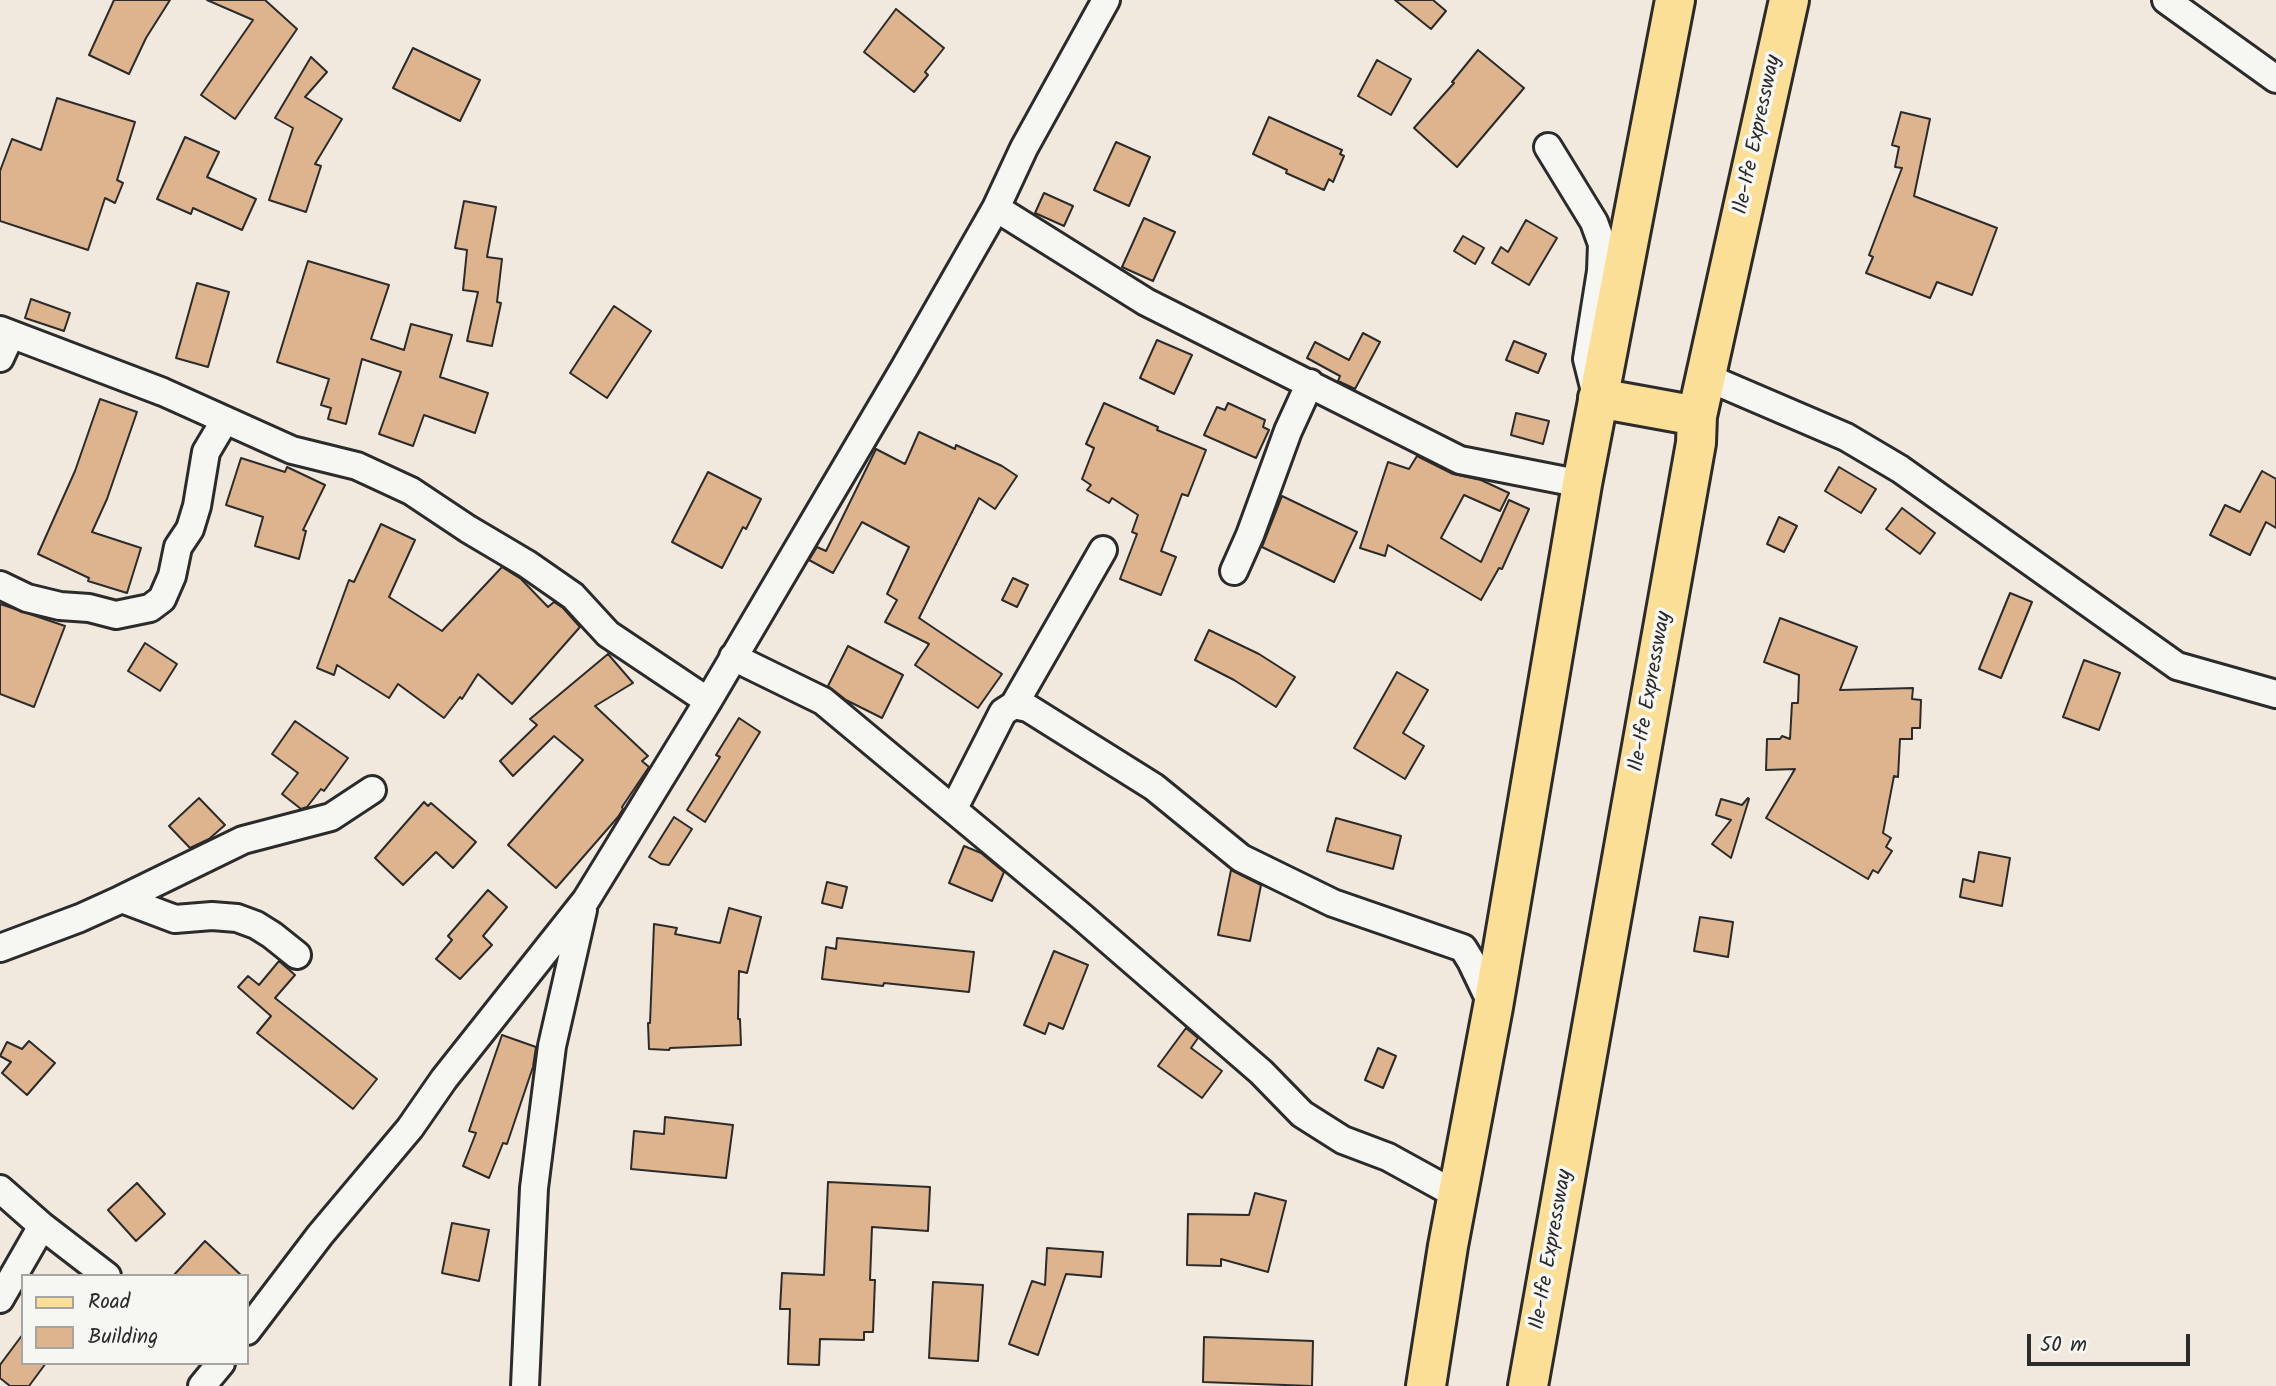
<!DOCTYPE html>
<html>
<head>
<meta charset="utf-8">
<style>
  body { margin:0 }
  #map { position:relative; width:2276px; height:1386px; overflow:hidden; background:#f1e9de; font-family:Kalam,sans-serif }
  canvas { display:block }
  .legend { position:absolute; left:21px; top:1274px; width:228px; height:91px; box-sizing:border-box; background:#f6f6f2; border:2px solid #a5a5a2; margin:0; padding:9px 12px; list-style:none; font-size:21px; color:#2b2b2b }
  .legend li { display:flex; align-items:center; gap:14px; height:35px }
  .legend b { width:35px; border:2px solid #a5a5a2 }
  .scale { position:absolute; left:2027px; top:1334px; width:163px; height:32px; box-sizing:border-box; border:4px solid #2b2b2b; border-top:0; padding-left:9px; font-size:21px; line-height:24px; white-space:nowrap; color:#2b2b2b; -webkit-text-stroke:5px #f6f6f2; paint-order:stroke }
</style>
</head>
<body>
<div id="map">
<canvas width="2276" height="1386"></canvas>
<ul class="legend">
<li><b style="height:9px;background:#fbdf96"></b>Road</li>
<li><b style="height:19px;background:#ddb48e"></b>Building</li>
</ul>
<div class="scale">50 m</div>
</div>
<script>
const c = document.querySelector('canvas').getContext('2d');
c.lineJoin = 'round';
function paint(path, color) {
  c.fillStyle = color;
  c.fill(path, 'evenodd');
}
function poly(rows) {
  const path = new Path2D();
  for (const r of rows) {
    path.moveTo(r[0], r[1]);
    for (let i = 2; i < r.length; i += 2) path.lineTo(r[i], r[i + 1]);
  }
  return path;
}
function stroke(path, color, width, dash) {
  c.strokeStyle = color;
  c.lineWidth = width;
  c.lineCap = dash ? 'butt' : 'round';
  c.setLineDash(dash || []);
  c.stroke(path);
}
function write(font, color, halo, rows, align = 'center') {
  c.font = font + ' Kalam,sans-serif';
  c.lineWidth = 7;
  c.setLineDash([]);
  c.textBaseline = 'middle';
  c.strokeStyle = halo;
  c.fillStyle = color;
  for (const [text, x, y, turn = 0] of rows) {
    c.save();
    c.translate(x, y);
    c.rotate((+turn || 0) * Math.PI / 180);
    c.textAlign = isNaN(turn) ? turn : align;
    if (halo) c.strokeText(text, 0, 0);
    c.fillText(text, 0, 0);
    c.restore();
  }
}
const building = poly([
  [114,0,170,0,146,38,129,74,89,55,114,0],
  [207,0,265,0,297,29,235,119,201,95,253,20,207,0],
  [1395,0,1433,0,1446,11,1431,29,1395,0],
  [896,9,944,48,925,72,928,75,914,92,864,52,896,9],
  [413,48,480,80,460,121,393,88,413,48],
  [1478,50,1524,88,1457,167,1414,128,1454,83,1452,82,1478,50],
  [311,57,327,72,305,97,342,119,315,164,321,166,306,212,269,200,293,128,275,118,311,57],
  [1377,60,1411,79,1391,115,1358,96,1377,60],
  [57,98,135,122,117,180,123,183,115,203,105,198,88,250,0,221,0,171,12,139,41,150,57,98],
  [1901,112,1930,119,1914,196,1997,228,1972,295,1937,282,1930,298,1866,273,1873,257,1869,255,1902,168,1895,167,1899,147,1892,145,1901,112],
  [1269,117,1342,150,1340,154,1344,156,1333,182,1329,179,1324,190,1286,173,1287,170,1253,154,1269,117],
  [185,137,219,152,207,177,256,199,242,230,193,208,191,214,157,199,185,137],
  [1116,142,1150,157,1129,206,1094,190,1116,142],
  [1044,193,1073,206,1064,226,1035,213,1044,193],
  [464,201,496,207,487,257,502,259,497,302,501,303,492,346,467,341,478,292,463,290,467,250,455,248,464,201],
  [1144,218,1175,232,1153,281,1122,267,1144,218],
  [1526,220,1557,238,1529,285,1492,263,1501,247,1508,252,1526,220],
  [1463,236,1484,248,1475,264,1454,251,1463,236],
  [308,261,389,285,371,339,404,350,411,324,452,335,440,377,488,393,475,433,424,415,413,446,379,434,401,372,362,359,346,424,328,419,331,408,321,405,329,379,277,362,308,261],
  [197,283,229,292,208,367,176,358,197,283],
  [31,299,70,313,64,331,25,318,31,299],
  [614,306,651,331,607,398,570,373,614,306],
  [1363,333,1380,342,1355,389,1338,381,1340,376,1307,358,1315,342,1349,360,1363,333],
  [1157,340,1192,355,1174,394,1140,378,1157,340],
  [1514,341,1546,354,1538,373,1506,360,1514,341],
  [100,399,137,412,107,499,92,532,141,548,127,593,88,581,89,578,38,554,75,471,100,399],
  [1104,403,1158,427,1157,430,1206,450,1188,496,1182,494,1161,551,1176,557,1161,595,1120,579,1137,534,1132,532,1138,515,1112,498,1109,503,1087,490,1091,485,1082,479,1094,448,1086,444,1104,403],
  [1228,403,1265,420,1263,427,1269,430,1256,458,1204,435,1217,407,1225,410,1228,403],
  [1516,413,1549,421,1543,444,1511,435,1516,413],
  [919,432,955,449,956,445,1002,466,1017,476,995,509,979,498,919,618,1002,674,978,708,915,665,929,644,885,622,897,600,887,594,909,547,862,522,833,573,809,560,817,547,826,551,876,449,905,464,919,432],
  [1417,456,1453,474,1481,480,1509,493,1500,511,1464,495,1441,538,1481,562,1509,500,1529,509,1502,569,1499,568,1481,600,1388,545,1385,556,1360,548,1388,462,1409,469,1417,456],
  [241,458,285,472,287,467,325,485,303,530,306,531,299,559,255,546,263,517,226,505,241,458],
  [1839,467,1876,489,1861,513,1825,491,1839,467],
  [2262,471,2276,479,2276,528,2266,522,2250,555,2210,535,2225,505,2240,512,2262,471],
  [708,472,761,499,746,529,743,527,722,568,672,542,708,472],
  [1282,496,1357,532,1334,582,1262,547,1282,496],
  [1902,508,1935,533,1920,554,1886,529,1902,508],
  [1779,517,1797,526,1784,552,1767,544,1779,517],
  [381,524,415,540,389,597,442,631,502,567,521,579,548,607,554,602,563,608,580,627,512,704,478,674,462,699,460,697,444,718,398,684,389,698,337,665,334,675,317,668,349,580,354,582,381,524],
  [1013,578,1028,585,1017,607,1002,600,1013,578],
  [2010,593,2032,602,2001,678,1979,669,2010,593],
  [0,604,65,626,34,707,0,694,0,604],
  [1780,618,1857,647,1840,690,1913,688,1912,699,1921,700,1920,728,1912,728,1912,739,1900,739,1898,777,1894,776,1883,833,1891,838,1886,847,1892,851,1878,873,1873,870,1868,879,1766,818,1795,769,1766,770,1767,739,1780,739,1782,736,1790,739,1792,703,1798,703,1799,675,1764,662,1780,618],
  [1209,630,1259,654,1295,677,1276,707,1234,680,1195,660,1209,630],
  [145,643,177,664,160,691,128,671,145,643],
  [848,646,903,675,882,718,846,700,828,686,848,646],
  [608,654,633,683,595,706,648,756,642,761,649,767,622,807,623,809,618,817,556,888,508,845,583,760,554,736,513,776,500,761,537,725,530,719,608,654],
  [2084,660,2120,673,2099,730,2063,717,2084,660],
  [1397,672,1428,690,1403,733,1424,746,1405,779,1354,748,1397,672],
  [739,718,760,732,705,822,687,810,720,757,716,755,739,718],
  [295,721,348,758,324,791,321,789,307,807,301,809,282,794,298,773,272,754,295,721],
  [199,798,225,825,209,839,190,848,169,826,199,798],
  [1748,798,1749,799,1731,858,1712,844,1731,820,1716,815,1721,799,1742,805,1748,798],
  [424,802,428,806,431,803,476,842,453,868,436,852,403,885,375,858,424,802],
  [674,817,692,829,669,865,661,864,649,857,674,817],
  [1336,818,1401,836,1393,869,1327,851,1336,818],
  [964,846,981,853,1004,872,992,901,949,883,964,846],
  [1979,852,2010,858,2002,906,1960,897,1963,879,1974,882,1979,852],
  [1231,870,1261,885,1250,941,1218,935,1231,870],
  [827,882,847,887,842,908,822,903,827,882],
  [488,890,507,907,483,936,492,945,460,979,436,959,452,940,448,936,488,890],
  [729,908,761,917,747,973,739,971,738,1019,740,1019,741,1045,670,1048,669,1050,649,1049,648,1023,650,1023,654,924,677,928,675,934,720,943,729,908],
  [1700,917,1733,922,1728,957,1694,951,1700,917],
  [837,938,974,952,969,992,884,983,883,986,822,979,826,947,836,949,837,938],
  [1054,951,1088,965,1063,1029,1049,1023,1045,1034,1024,1025,1054,951],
  [279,961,295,975,275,998,377,1079,353,1109,257,1033,271,1016,238,987,248,976,259,985,279,961],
  [1186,1028,1198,1038,1191,1048,1222,1071,1202,1098,1158,1066,1186,1028],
  [502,1035,536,1047,533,1067,507,1144,503,1143,489,1178,463,1166,476,1133,469,1131,502,1035],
  [29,1041,55,1063,27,1095,2,1073,11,1062,0,1056,7,1042,22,1049,29,1041],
  [1378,1048,1396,1056,1383,1088,1365,1080,1378,1048],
  [665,1117,733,1125,726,1178,631,1169,634,1131,664,1134,665,1117],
  [828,1182,930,1187,928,1231,872,1227,870,1280,875,1280,873,1332,864,1332,864,1340,820,1339,819,1365,788,1364,790,1309,780,1309,782,1273,824,1275,828,1182],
  [137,1183,165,1214,136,1241,108,1210,137,1183],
  [1255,1193,1286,1201,1268,1272,1221,1259,1221,1266,1187,1265,1188,1214,1249,1215,1255,1193],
  [452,1223,489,1230,479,1281,442,1273,452,1223],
  [205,1241,242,1276,173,1276,205,1241],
  [1047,1248,1103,1252,1101,1277,1066,1274,1038,1355,1009,1344,1032,1281,1045,1285,1047,1248],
  [933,1282,983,1285,978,1361,929,1358,933,1282],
  [23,1334,23,1363,46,1363,29,1386,10,1386,0,1378,0,1365,23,1334],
  [1204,1337,1313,1341,1312,1386,1203,1382,1204,1337]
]);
const street = poly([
  [2166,0,2276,79],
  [1548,147,1594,222,1602,244,1601,271,1587,359,1594,387],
  [996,208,1146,302,1460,460,1582,484],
  [0,330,163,392,292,450,357,466,411,491,468,529,527,564,573,596,608,634,708,701],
  [0,358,11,334],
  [1706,377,1846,437,1900,469,2177,666,2276,694],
  [1234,571,1250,535,1288,431,1310,383],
  [0,585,27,598,60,606,89,608,116,615,150,608,162,599,172,576,178,547,190,529,197,506,206,452,225,420],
  [733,657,823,701,1081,916,1261,1072,1302,1114,1343,1140,1388,1157,1457,1195],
  [1014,705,1028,708,1154,787,1241,858,1333,903,1463,948,1471,961,1493,1007],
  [954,808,1003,712,1014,705,1103,550],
  [122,899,243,840,331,817,372,790],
  [0,948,80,918,122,899,175,919,212,916,237,918,256,925,272,935,297,955],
  [0,1189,42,1226,107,1276],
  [0,1299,42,1226],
  [247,1331,320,1235,410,1128,444,1079,586,900,708,701,905,367,996,208,1024,148,1106,0],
  [202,1386,221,1363],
  [525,1386,534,1188,552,1046,583,910]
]);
const primary = poly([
  [1598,398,1697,416],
  [1426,1386,1448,1246,1493,1007,1582,484,1675,0],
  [1528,1386,1696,443,1697,416,1789,0]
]);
const streetNames = [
  ["Ile-Ife Expressway",1759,135,-78],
  ["Ile-Ife Expressway",1652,692,-80],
  ["Ile-Ife Expressway",1553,1250,-80]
];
paint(building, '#ddb48e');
stroke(building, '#2b2b2b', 2);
stroke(street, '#2b2b2b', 32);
stroke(primary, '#2b2b2b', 44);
stroke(street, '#f6f6f2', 26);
stroke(primary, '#fbdf96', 38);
write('21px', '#2b2b2b', '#f6f6f2', streetNames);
</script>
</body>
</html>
